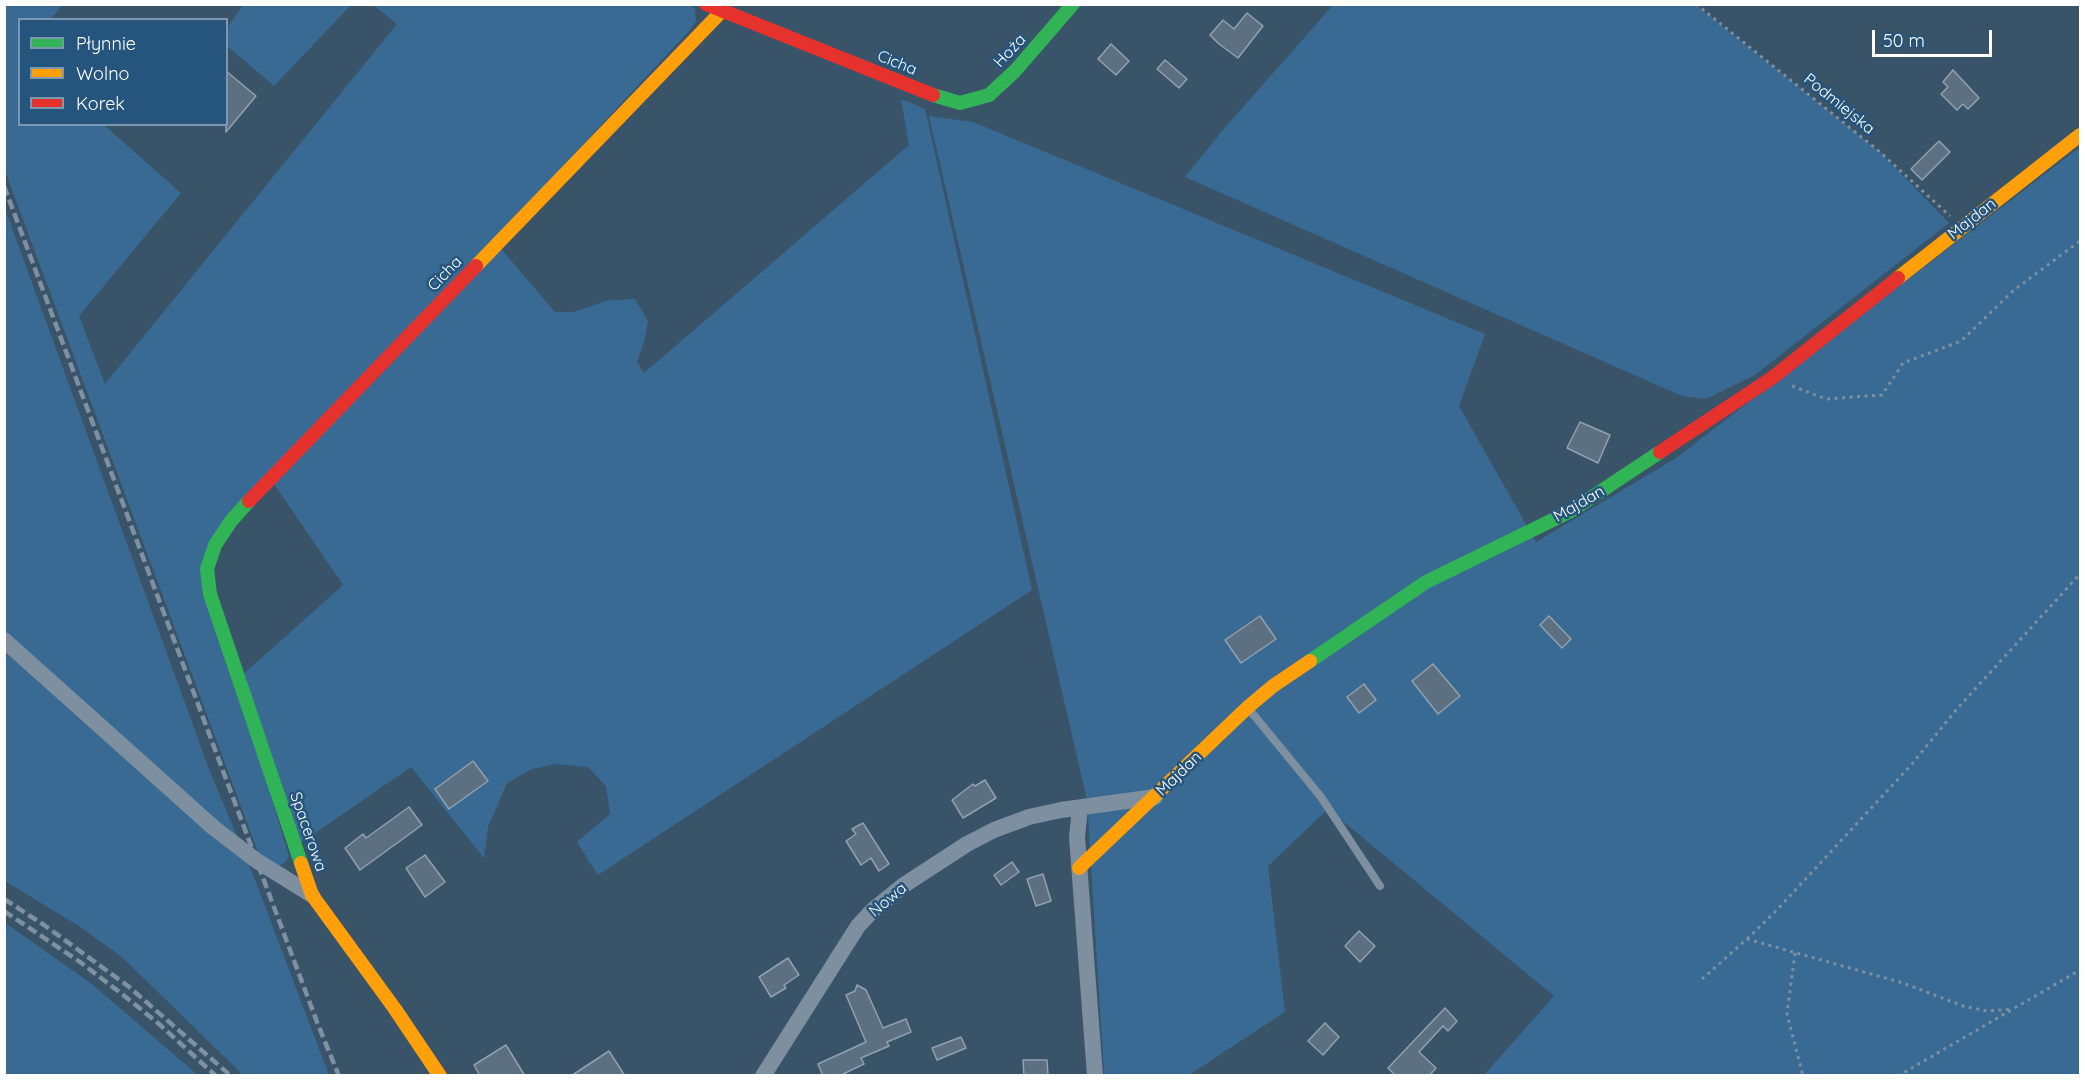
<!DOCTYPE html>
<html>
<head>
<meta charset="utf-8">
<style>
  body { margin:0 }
  #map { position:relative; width:2085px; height:1080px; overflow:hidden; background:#395369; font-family:Quicksand,sans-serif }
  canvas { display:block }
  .frame { position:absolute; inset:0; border:6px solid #fff; pointer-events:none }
  .legend { position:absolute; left:18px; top:18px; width:210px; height:108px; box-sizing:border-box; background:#25547d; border:2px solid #7c98b1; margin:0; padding:8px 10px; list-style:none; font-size:18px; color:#fff }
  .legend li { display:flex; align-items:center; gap:12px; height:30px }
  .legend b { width:30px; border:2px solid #7c98b1 }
  .scale { position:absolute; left:1872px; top:30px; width:120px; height:27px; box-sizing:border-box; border:3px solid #fff; border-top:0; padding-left:8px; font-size:18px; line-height:21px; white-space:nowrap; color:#fff; -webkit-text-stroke:4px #25547d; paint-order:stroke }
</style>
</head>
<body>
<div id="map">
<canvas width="2085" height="1080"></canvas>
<div class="frame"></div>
<ul class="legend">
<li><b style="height:8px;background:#30b455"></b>Płynnie</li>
<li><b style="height:8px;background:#ff9f0a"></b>Wolno</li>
<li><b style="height:8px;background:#e5322d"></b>Korek</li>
</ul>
<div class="scale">50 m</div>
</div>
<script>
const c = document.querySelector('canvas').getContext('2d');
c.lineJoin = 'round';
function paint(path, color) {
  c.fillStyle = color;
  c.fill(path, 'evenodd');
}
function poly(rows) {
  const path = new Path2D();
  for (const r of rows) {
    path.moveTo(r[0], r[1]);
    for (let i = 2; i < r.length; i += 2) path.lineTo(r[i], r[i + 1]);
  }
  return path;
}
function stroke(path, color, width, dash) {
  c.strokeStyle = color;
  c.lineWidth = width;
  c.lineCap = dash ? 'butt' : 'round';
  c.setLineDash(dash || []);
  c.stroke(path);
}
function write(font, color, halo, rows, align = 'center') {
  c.font = font + ' Quicksand,sans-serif';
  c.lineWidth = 5;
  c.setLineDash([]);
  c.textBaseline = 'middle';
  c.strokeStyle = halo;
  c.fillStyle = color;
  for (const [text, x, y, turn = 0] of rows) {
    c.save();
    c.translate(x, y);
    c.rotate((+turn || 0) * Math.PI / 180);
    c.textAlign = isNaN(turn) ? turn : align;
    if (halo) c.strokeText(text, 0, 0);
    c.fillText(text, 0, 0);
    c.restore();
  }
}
const green = poly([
  [5,5,62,5,51,19,20,20,20,124,104,125,181,193,79,316,105,384,397,24,373,5,691,5,695,9,696,21,689,31,290,458,497,244,555,312,574,312,609,300,635,299,648,321,644,342,637,362,644,373,909,145,901,99,925,109,1032,590,598,875,577,842,610,814,606,786,588,767,556,764,532,769,507,783,488,827,484,858,411,767,295,847,238,679,343,585,270,478,231,521,215,545,207,569,210,594,289,856,286,862,279,866,268,861,259,855,5,171],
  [243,5,243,4,351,5,274,86,227,46,227,28],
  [1333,5,1696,5,1880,152,1949,223,1755,375,1706,399,1682,396,1185,177,1222,131],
  [929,116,973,122,1485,334,1459,406,1536,542,1676,458,2076,150,2080,150,2080,1075,1484,1075,1554,996,1328,809,1268,866,1285,1012,1189,1075,1104,1075,1087,800],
  [4,206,209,769,252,872,329,1075,243,1075,123,958,82,928,5,881],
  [4,922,92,984,198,1075,5,1075]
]);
const building = poly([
  [1247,13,1263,26,1238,58,1219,44,1210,35,1223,20,1234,29,1247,13],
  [1111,44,1129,61,1116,75,1098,59,1111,44],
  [1165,60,1187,79,1179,88,1157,69,1165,60],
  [1953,70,1979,98,1968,109,1963,104,1957,110,1941,94,1948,87,1943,82,1953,70],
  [226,71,256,96,226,132,226,71],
  [1939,141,1950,152,1922,180,1911,169,1939,141],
  [1580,422,1610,435,1598,463,1567,448,1580,422],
  [1260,616,1276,639,1241,663,1225,640,1260,616],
  [1549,616,1571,639,1562,648,1540,625,1549,616],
  [1433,664,1460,696,1438,714,1412,681,1433,664],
  [1364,684,1376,700,1359,713,1347,697,1364,684],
  [473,761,488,781,449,809,435,789,473,761],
  [985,780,996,798,963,818,952,800,973,784,975,786,985,780],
  [409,807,422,825,360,870,345,848,363,834,366,838,409,807],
  [863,823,889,864,879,871,871,858,861,865,846,841,856,834,852,829,863,823],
  [425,855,445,882,425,897,406,868,425,855],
  [1012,862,1019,872,1001,885,994,875,1012,862],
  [1043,874,1051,901,1036,906,1027,879,1043,874],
  [1359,931,1375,946,1360,962,1345,946,1359,931],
  [788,958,799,975,784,985,786,988,771,997,759,977,788,958],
  [857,985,866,990,883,1028,906,1019,911,1032,887,1042,889,1046,861,1058,864,1064,839,1076,823,1076,818,1064,866,1042,846,995,855,991,857,985],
  [1445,1008,1457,1021,1448,1031,1443,1026,1419,1052,1436,1068,1429,1076,1396,1076,1388,1068,1445,1008],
  [1325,1023,1339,1037,1323,1055,1308,1041,1325,1023],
  [961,1037,966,1048,937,1060,932,1048,961,1037],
  [506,1045,525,1076,480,1076,474,1065,506,1045],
  [609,1051,625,1076,571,1076,609,1051],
  [1023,1060,1047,1060,1048,1076,1024,1076,1023,1060]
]);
const path = poly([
  [1696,4,1880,152,1950,216],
  [1792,386,1826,399,1882,395,1903,363,1961,341,2014,290,2080,241],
  [1747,939,1775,912,1912,764,1956,710,2080,574],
  [1795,953,1787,1014,1803,1076],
  [1702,979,1747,939,1903,983,1963,1006,1987,1011,2013,1009],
  [1898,1076,2080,970]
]);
const lane = poly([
  [1248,708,1321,797,1380,886]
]);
const street = poly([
  [4,640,214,828,257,861,312,895],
  [1080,808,1077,837,1095,1076],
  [763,1076,858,926,873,910,904,885,967,844,994,830,1029,817,1061,810,1155,797]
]);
const fast = poly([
  [933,95,960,103,989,95,1015,71,1073,4],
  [249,501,231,521,215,545,207,569,210,594,301,863],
  [1310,661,1426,582,1571,511,1660,452]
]);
const slow = poly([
  [476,266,722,11],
  [1898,278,2080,135],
  [301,863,312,895,395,1009,440,1076],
  [1079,868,1248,707,1273,686,1310,661]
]);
const jam = poly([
  [706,4,933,95],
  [1660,452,1772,378,1898,278],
  [249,501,476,266]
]);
const rail = poly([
  [4,186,317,1022,339,1076],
  [4,899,44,925,128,986,231,1076],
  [4,911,80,962,122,994,159,1024,216,1076]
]);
const streetNames = [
  ["Hoża",1010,51,-47],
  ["Cicha",897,63,22],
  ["Podmiejska",1839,104,39],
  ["Majdan",1972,219,-38],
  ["Cicha",445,274,-46],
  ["Majdan",1579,504,-30],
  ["Majdan",1179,774,-44],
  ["Spacerowa",308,832,71],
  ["Nowa",888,900,-40]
];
paint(green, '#396a94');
paint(building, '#5c7081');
stroke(building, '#92a1ae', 1.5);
stroke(path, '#7e90a0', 3, [3, 4.5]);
stroke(lane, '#7e90a0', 8);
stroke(street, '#7e90a0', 16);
stroke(fast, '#30b455', 14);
stroke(slow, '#ff9f0a', 14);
stroke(jam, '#e5322d', 14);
stroke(rail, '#7f90a0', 4.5, [10, 4.5]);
write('16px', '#fff', '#25547d', streetNames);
</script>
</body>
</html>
